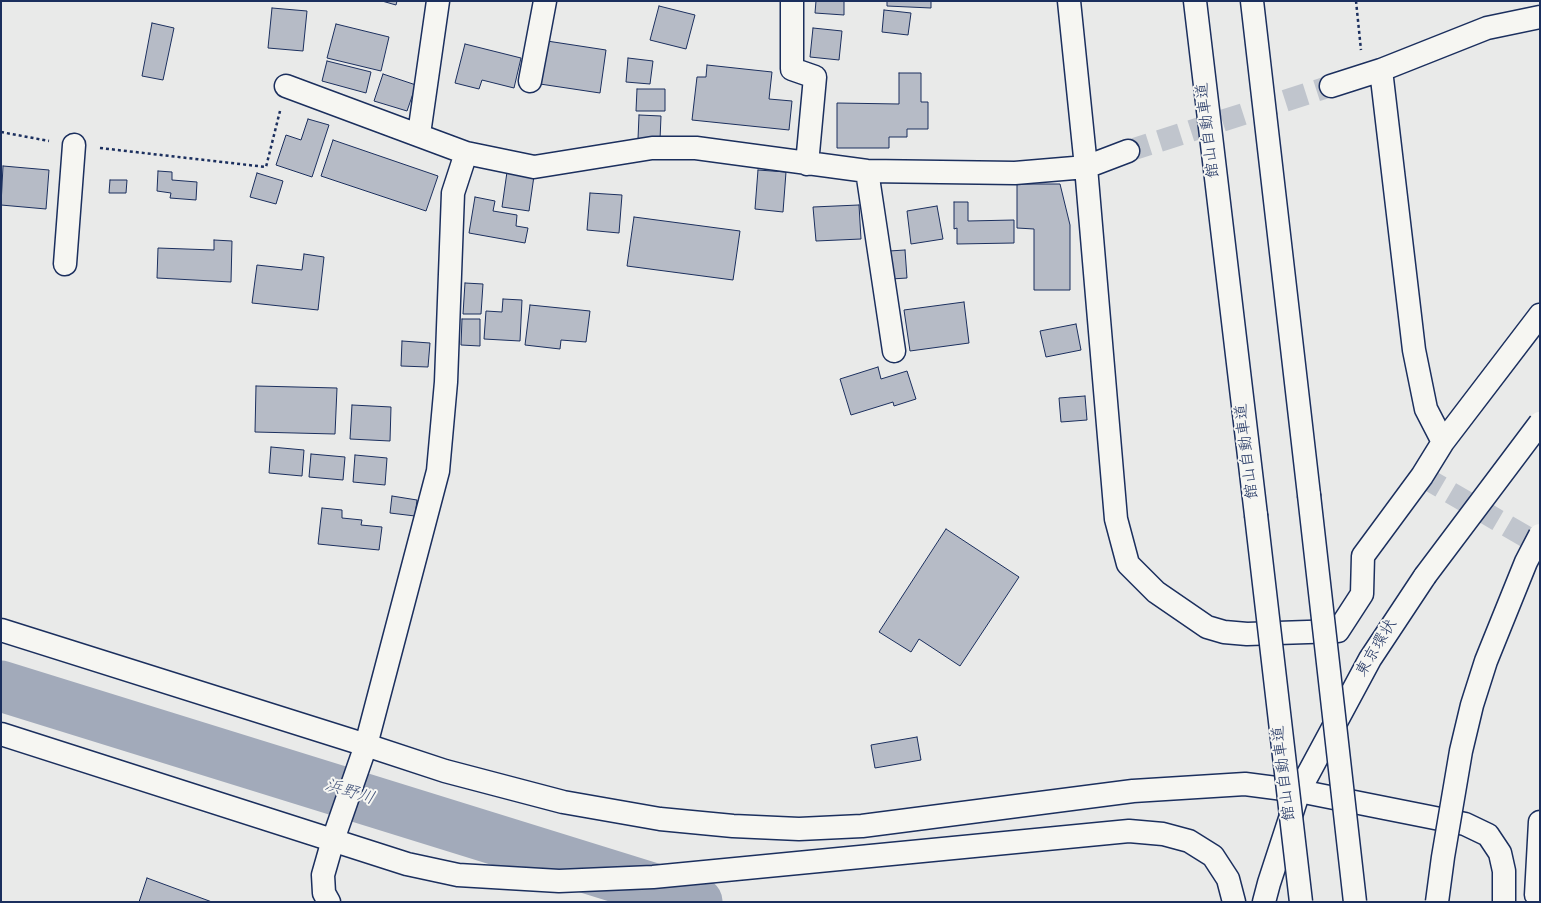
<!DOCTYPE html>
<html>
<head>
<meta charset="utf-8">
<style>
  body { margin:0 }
  #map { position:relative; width:1541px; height:903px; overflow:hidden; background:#e9eae9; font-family:Dekko,sans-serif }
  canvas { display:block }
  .frame { position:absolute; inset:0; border:2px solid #1b2f5e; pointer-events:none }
</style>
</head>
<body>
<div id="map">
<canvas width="1541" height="903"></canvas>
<div class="frame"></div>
</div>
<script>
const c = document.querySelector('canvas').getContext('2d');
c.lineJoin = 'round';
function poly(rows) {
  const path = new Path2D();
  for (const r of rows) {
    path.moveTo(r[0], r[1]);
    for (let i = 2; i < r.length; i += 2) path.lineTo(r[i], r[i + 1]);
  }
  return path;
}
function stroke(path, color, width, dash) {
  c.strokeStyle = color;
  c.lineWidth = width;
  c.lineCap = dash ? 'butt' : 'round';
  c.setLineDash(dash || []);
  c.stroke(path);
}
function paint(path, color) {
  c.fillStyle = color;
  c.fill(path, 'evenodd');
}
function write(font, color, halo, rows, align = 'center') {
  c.font = font + ' Dekko,"Klee One",sans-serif';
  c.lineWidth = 4;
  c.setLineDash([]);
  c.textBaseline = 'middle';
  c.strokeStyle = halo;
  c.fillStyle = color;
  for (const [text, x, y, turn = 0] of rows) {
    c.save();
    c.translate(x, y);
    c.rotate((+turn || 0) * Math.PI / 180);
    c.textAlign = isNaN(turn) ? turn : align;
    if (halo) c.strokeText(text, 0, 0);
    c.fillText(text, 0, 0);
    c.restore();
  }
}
const river = poly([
  [1,686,697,902]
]);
const building = poly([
  [382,1,397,1,396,5,382,1],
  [816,1,844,1,844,15,815,13,816,1],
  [887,1,931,1,931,8,887,6,887,1],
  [659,6,695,15,686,49,650,40,659,6],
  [272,8,307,11,303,51,268,48,272,8],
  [884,10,911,13,908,35,882,32,884,10],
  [152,23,174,28,163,80,142,76,152,23],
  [336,24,389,37,381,71,327,58,336,24],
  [813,28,842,31,839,60,810,57,813,28],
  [547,41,606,50,600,93,540,84,547,41],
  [465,44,521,58,514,88,482,80,479,89,455,83,465,44],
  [628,58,653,61,650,84,626,82,628,58],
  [327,61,371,72,366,93,322,81,327,61],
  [707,65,772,72,769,99,792,101,789,130,692,120,697,77,706,77,707,65],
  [899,73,921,73,921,102,928,102,928,129,907,129,907,137,889,137,889,148,837,148,837,103,899,104,899,73],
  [383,74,416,85,407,111,374,101,383,74],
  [637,89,665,89,665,111,636,111,637,89],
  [639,115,661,116,660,140,638,139,639,115],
  [308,119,329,125,312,177,276,165,286,135,301,140,308,119],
  [333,140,438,176,426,211,321,176,333,140],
  [3,166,49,170,46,209,1,205,3,166],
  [758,170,786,172,783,212,755,209,758,170],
  [158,171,172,172,172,180,197,182,196,200,170,198,171,193,157,191,158,171],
  [507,172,534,176,529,211,502,207,507,172],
  [257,173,283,181,276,204,250,197,257,173],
  [110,180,127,180,126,193,109,193,110,180],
  [1017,184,1060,184,1070,225,1070,290,1034,290,1034,229,1017,228,1017,184],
  [590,193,622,195,619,233,587,230,590,193],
  [475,197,495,201,493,211,517,215,516,226,528,228,525,243,469,233,475,197],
  [954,202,968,202,968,221,1014,220,1014,243,957,244,957,228,954,229,954,202],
  [859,205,861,239,816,241,813,207,859,205],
  [937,206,943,239,911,244,907,211,937,206],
  [634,217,740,231,733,280,627,266,634,217],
  [214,240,232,241,231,282,157,278,158,248,214,250,214,240],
  [905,250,907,278,891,279,889,251,905,250],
  [304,254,324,257,318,310,252,303,257,265,302,270,304,254],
  [465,283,483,284,481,314,463,314,465,283],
  [503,299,522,300,520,341,484,339,486,311,502,312,503,299],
  [964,302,969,343,910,351,904,310,964,302],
  [530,305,590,311,586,342,561,340,560,349,525,345,530,305],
  [462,319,480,319,480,346,461,345,462,319],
  [1076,324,1081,350,1046,357,1040,331,1076,324],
  [402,341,430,343,428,367,401,366,402,341],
  [878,367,881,379,907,371,916,399,894,406,893,402,851,415,840,379,878,367],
  [256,386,337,388,335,434,255,432,256,386],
  [1085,396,1087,420,1061,422,1059,398,1085,396],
  [352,405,391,407,390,441,350,439,352,405],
  [271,447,304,450,302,476,269,473,271,447],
  [311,454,345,457,343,480,309,477,311,454],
  [355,455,387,458,385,485,353,482,355,455],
  [392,496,417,500,415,516,390,513,392,496],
  [322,508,342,510,342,518,362,520,361,525,382,527,379,550,318,544,322,508],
  [946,529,1019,577,960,666,919,639,911,652,879,632,946,529],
  [917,737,921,760,875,768,871,745,917,737],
  [147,878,212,902,139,902,147,878]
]);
const minorTunnel = poly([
  [1128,151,1331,86],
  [1422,476,1540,545]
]);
const path = poly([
  [1356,1,1361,50],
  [1,132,49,141],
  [100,148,266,167,280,111]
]);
const minor = poly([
  [792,1,792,69,815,77,807,164],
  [1069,1,1086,167,1116,519,1128,564,1156,592,1207,627,1224,632,1247,634,1338,631,1362,594,1363,556,1422,476,1443,442,1540,315],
  [1381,70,1414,350,1426,409,1443,442],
  [530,81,545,1],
  [286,86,466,153,534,167,652,148,696,148,867,171,1015,173,1086,167,1128,151],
  [1331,86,1381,70,1487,28,1540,17],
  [419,134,438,1],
  [867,171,894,351],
  [65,264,74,145],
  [1536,895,1540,822],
  [329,902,324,893,323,875,333,840,366,745,438,471,446,382,453,193,466,153]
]);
const tertiary = poly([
  [1,630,366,745,445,771,563,802,660,819,733,826,799,829,862,826,1133,791,1245,784,1299,791,1465,824,1488,835,1500,853,1504,871,1504,902],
  [1,734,407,864,458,875,559,881,653,877,1129,831,1163,834,1189,841,1213,856,1228,879,1234,902]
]);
const trunk = poly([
  [1264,902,1269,883,1299,791,1370,659,1425,576]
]);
const motorway = poly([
  [1195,1,1256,515],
  [1252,1,1309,495]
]);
const trunkBridge = poly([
  [1425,576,1540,423],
  [1437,902,1443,857,1461,751,1472,705,1486,661,1526,562,1540,535]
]);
const motorwayBridge = poly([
  [1309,495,1355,902],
  [1256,515,1301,902]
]);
const streetNames = [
  ["館山自動車道",1210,130,-97],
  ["館山自動車道",1249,451,-97],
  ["東京環状",1378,649,-59],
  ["館山自動車道",1286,773,-97]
];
const waterNames = [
  ["浜野川",349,794,17]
];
stroke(river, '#a2aaba', 51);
paint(building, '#b6bbc6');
stroke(building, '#1b2f5e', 1);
stroke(minorTunnel, '#c0c5cd', 22, [22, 11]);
stroke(minor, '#1b2f5e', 25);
stroke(tertiary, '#1b2f5e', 25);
stroke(trunk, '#1b2f5e', 25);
stroke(motorway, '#1b2f5e', 25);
stroke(path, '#1b2f5e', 2.5, [3, 3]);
stroke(minor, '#f6f6f2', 22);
stroke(tertiary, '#f6f6f2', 22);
stroke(trunk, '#f6f6f2', 22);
stroke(motorway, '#f6f6f2', 22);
stroke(trunkBridge, '#1b2f5e', 25, []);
stroke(motorwayBridge, '#1b2f5e', 25, []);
stroke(trunkBridge, '#f6f6f2', 22);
stroke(motorwayBridge, '#f6f6f2', 22);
write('16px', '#1b2f5e', '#f6f6f2', streetNames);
write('italic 17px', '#44547a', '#f6f6f2', waterNames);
</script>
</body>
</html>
